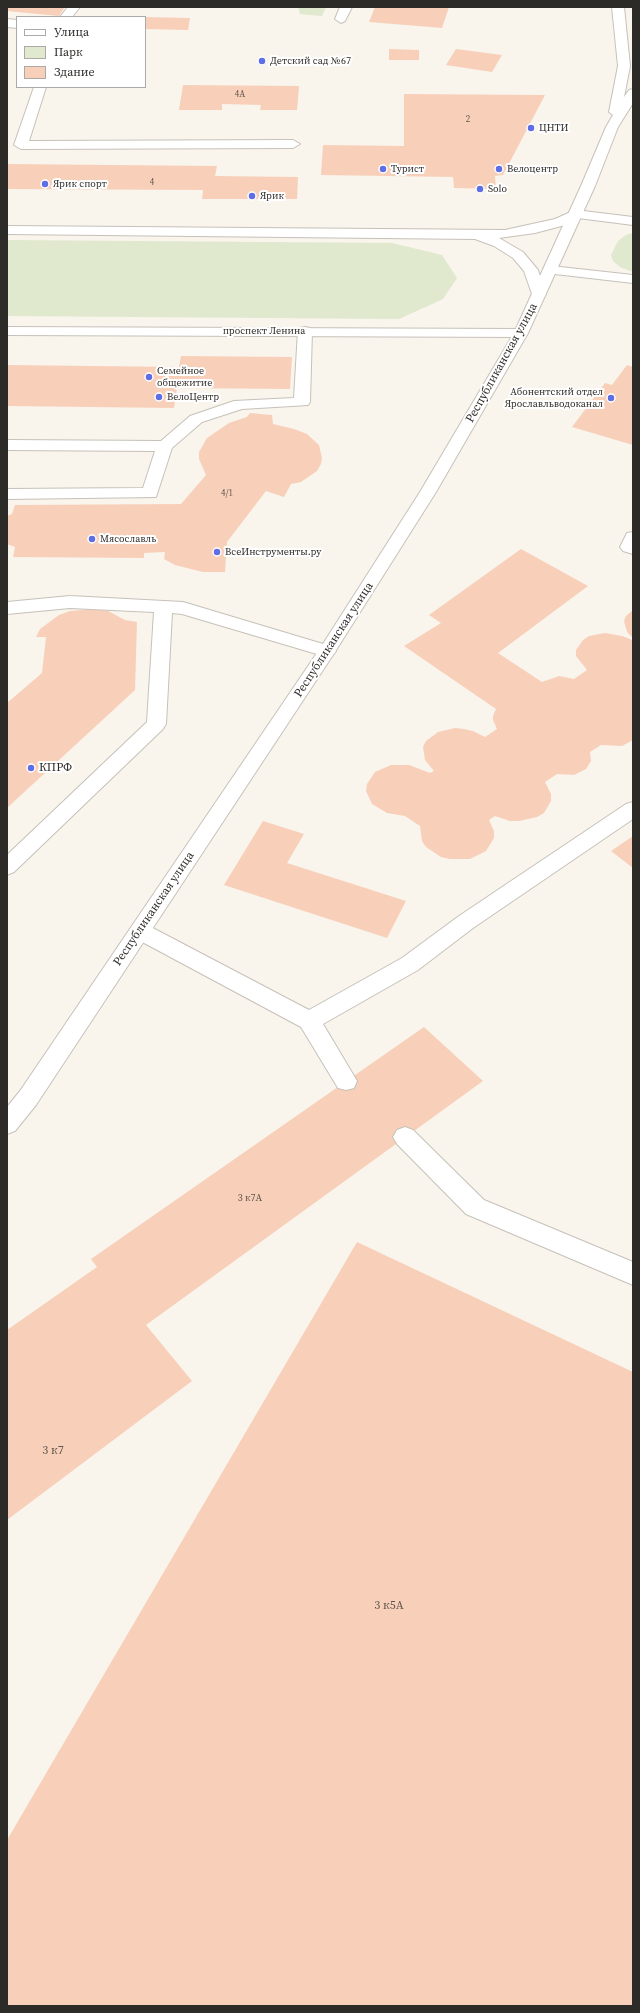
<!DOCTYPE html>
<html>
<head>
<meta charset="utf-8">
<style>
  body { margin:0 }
  #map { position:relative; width:640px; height:2013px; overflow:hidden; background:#f9f4ec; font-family:"Source Serif 4",serif }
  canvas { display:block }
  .frame { position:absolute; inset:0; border:8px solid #2d2b28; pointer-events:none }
  .legend { position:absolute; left:16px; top:16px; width:130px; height:72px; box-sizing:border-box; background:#fff; border:1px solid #abaaa9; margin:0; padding:5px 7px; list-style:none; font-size:12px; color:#2d2b28 }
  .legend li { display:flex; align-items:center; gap:8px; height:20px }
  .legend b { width:20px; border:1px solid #abaaa9 }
</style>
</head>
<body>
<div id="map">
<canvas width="640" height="2013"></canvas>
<div class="frame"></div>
<ul class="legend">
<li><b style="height:5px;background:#fff"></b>Улица</li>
<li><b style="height:11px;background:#e0e8ce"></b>Парк</li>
<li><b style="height:11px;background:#f8d0ba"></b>Здание</li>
</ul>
</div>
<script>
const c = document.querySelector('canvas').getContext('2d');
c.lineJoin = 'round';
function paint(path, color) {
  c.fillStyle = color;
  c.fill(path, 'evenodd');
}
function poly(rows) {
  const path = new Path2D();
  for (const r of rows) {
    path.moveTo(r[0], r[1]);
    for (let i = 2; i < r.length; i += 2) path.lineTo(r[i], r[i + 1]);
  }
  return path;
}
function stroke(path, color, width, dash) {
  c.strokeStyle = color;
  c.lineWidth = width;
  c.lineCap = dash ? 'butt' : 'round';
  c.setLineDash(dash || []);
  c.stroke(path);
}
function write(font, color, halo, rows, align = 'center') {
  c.font = font + ' "Source Serif 4",serif';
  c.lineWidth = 4;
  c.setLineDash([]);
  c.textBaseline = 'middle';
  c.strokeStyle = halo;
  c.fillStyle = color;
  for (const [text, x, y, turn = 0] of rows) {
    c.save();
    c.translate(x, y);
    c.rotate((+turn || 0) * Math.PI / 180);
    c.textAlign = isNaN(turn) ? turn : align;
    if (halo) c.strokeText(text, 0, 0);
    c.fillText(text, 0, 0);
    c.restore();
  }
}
const green = poly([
  [298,7,326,7,322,16,300,14],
  [633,233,633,272,620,267,613,261,611,255,618,241,626,235],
  [7,240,392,243,442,255,457,278,443,299,399,319,7,316]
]);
const building = poly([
  [7,7,65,7,59,16,7,11],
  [375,7,449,7,442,28,369,22],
  [145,17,190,18,188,30,145,29],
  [389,49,419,50,419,60,389,60],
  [456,49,502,55,492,72,446,65],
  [183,85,299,86,297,110,260,110,261,105,222,104,222,110,179,110],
  [404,94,545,95,503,175,495,176,496,189,454,188,453,177,321,175,323,145,404,146],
  [7,164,217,166,215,176,298,177,297,199,202,199,203,190,7,189],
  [181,356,292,357,290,389,177,388,174,408,7,406,7,365,179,367],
  [627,365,633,367,633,445,572,427,605,383,612,385],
  [250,413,272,415,273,424,294,429,307,434,319,445,322,458,321,464,317,471,301,482,291,484,284,497,266,491,227,542,225,572,203,572,175,565,164,559,165,552,144,553,144,558,13,557,15,547,7,544,7,516,12,514,15,505,181,504,206,475,199,459,199,452,207,438,229,423,247,417],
  [521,549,588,586,498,653,542,682,559,676,574,679,587,670,576,656,576,650,583,640,589,636,605,633,622,636,630,639,633,641,633,740,622,746,601,745,590,752,591,761,586,769,574,775,557,774,545,782,551,794,551,801,544,813,537,817,519,821,510,821,495,816,489,820,494,831,494,838,486,851,470,859,450,859,441,857,426,847,422,841,420,826,405,816,387,813,372,804,366,791,367,784,375,772,391,765,409,765,430,773,434,771,425,760,423,747,426,741,438,732,455,728,464,729,473,731,485,737,497,729,493,720,493,716,496,709,404,646,441,623,429,615],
  [95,609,108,611,125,620,137,622,135,690,7,808,7,703,42,673,46,637,36,637,40,629,59,615,70,611],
  [633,610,633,638,627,632,624,621,626,616],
  [263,821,304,834,287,863,406,901,387,938,224,885],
  [633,836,633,868,611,851],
  [424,1027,483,1081,146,1325,192,1381,7,1520,7,1330,97,1267,91,1259],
  [357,1242,633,1372,633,2006,7,2006,7,1840]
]);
const service = poly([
  [68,7,80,7,72,17,60,17,68,7],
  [340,7,352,7,345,21,341,23,335,19,340,7],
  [7,19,17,20,17,28,7,27,7,19],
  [34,87,46,87,29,141,293,140,300,144,293,148,21,149,14,145,34,87],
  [305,327,310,328,312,331,310,402,308,405,242,409,202,422,172,448,156,497,7,499,7,489,143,488,155,451,7,450,7,440,161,441,190,416,234,401,294,398,298,331,300,328,305,327],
  [633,532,633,554,623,551,620,547,627,533,633,532],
  [70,596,183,602,333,647,336,651,333,655,327,657,182,614,172,613,166,724,163,729,14,872,7,875,7,855,147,722,154,612,70,608,7,614,7,602,70,596],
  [633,802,633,819,473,928,418,970,323,1024,357,1081,354,1088,346,1090,338,1088,301,1027,133,937,129,931,133,925,140,923,147,925,309,1010,402,958,459,916,626,804,633,802],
  [405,1127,413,1130,484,1200,633,1262,633,1285,466,1214,397,1144,393,1137,397,1130,405,1127]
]);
const minor = poly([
  [575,210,633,217,633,225,570,217,568,214,570,211,575,210],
  [551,266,633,275,633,283,546,273,544,270,546,267,551,266]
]);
const secondary = poly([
  [575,210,580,211,582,214,565,225,535,233,499,238,523,252,538,270,546,294,544,297,539,298,534,297,532,294,524,271,513,258,494,246,475,239,7,234,7,226,505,230,555,219,575,210],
  [7,327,521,329,526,330,528,333,526,336,521,337,7,335,7,327]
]);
const primary = poly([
  [612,7,624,7,630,66,624,97,629,90,633,89,633,103,618,127,595,186,528,333,436,492,333,655,36,1105,15,1131,7,1134,7,1107,20,1091,321,647,420,492,514,333,581,186,606,127,613,115,609,112,618,66,612,7]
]);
const markers = [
  [262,61,4,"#5e6ee5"],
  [531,128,4,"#5e6ee5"],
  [383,169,4,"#5e6ee5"],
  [499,169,4,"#5e6ee5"],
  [45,184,4,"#5e6ee5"],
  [480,189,4,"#5e6ee5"],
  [252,196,4,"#5e6ee5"],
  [149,377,4,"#5e6ee5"],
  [159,397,4,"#5e6ee5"],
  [611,398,4,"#5e6ee5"],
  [92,539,4,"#5e6ee5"],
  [217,552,4,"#5e6ee5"],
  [31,768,4,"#5e6ee5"]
];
const farNumbernames = [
  ["4А",240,95],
  ["2",468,120],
  ["4",152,183],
  ["4/1",227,494]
];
const farPoinames = [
  ["Детский сад №67",270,61],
  ["ЦНТИ",539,128],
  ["Турист",391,169],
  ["Велоцентр",507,169],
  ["Ярик спорт",53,184],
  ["Solo",488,189],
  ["Ярик",260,196],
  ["Семейное",157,371],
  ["общежитие",157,383],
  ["Абонентский отдел",603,392,"right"],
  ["Ярославльводоканал",603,404,"right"],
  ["ВелоЦентр",167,397],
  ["Мясославль",100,539],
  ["ВсеИнструменты.ру",225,552]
];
const farStreetnames = [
  ["проспект Ленина",264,331]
];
const numberNames = [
  ["3 к7А",250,1198]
];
const streetNames = [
  ["Республиканская улица",502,363,-61],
  ["Республиканская улица",334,640,-57],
  ["Республиканская улица",154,909,-56]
];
const poiNames = [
  ["КПРФ",39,768]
];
const nearNumbernames = [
  ["3 к7",53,1451],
  ["3 к5А",389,1606]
];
paint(green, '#e0e8ce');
paint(building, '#f8d0ba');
stroke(service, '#c6c1b9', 2);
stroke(minor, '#c6c1b9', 2);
stroke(secondary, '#c6c1b9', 2);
stroke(primary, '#c6c1b9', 2);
paint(service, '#fff');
paint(minor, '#fff');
paint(secondary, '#fff');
paint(primary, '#fff');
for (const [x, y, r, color] of markers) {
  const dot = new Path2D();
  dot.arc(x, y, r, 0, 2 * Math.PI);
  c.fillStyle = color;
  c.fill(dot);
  stroke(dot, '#fff', 1.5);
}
write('9px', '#60544c', null, farNumbernames);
write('10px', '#2d2b28', '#fff', farPoinames, 'left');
write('10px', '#2d2b28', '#fff', farStreetnames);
write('10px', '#60544c', null, numberNames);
write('12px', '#2d2b28', '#fff', streetNames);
write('12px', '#2d2b28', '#fff', poiNames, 'left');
write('12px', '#60544c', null, nearNumbernames);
</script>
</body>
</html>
